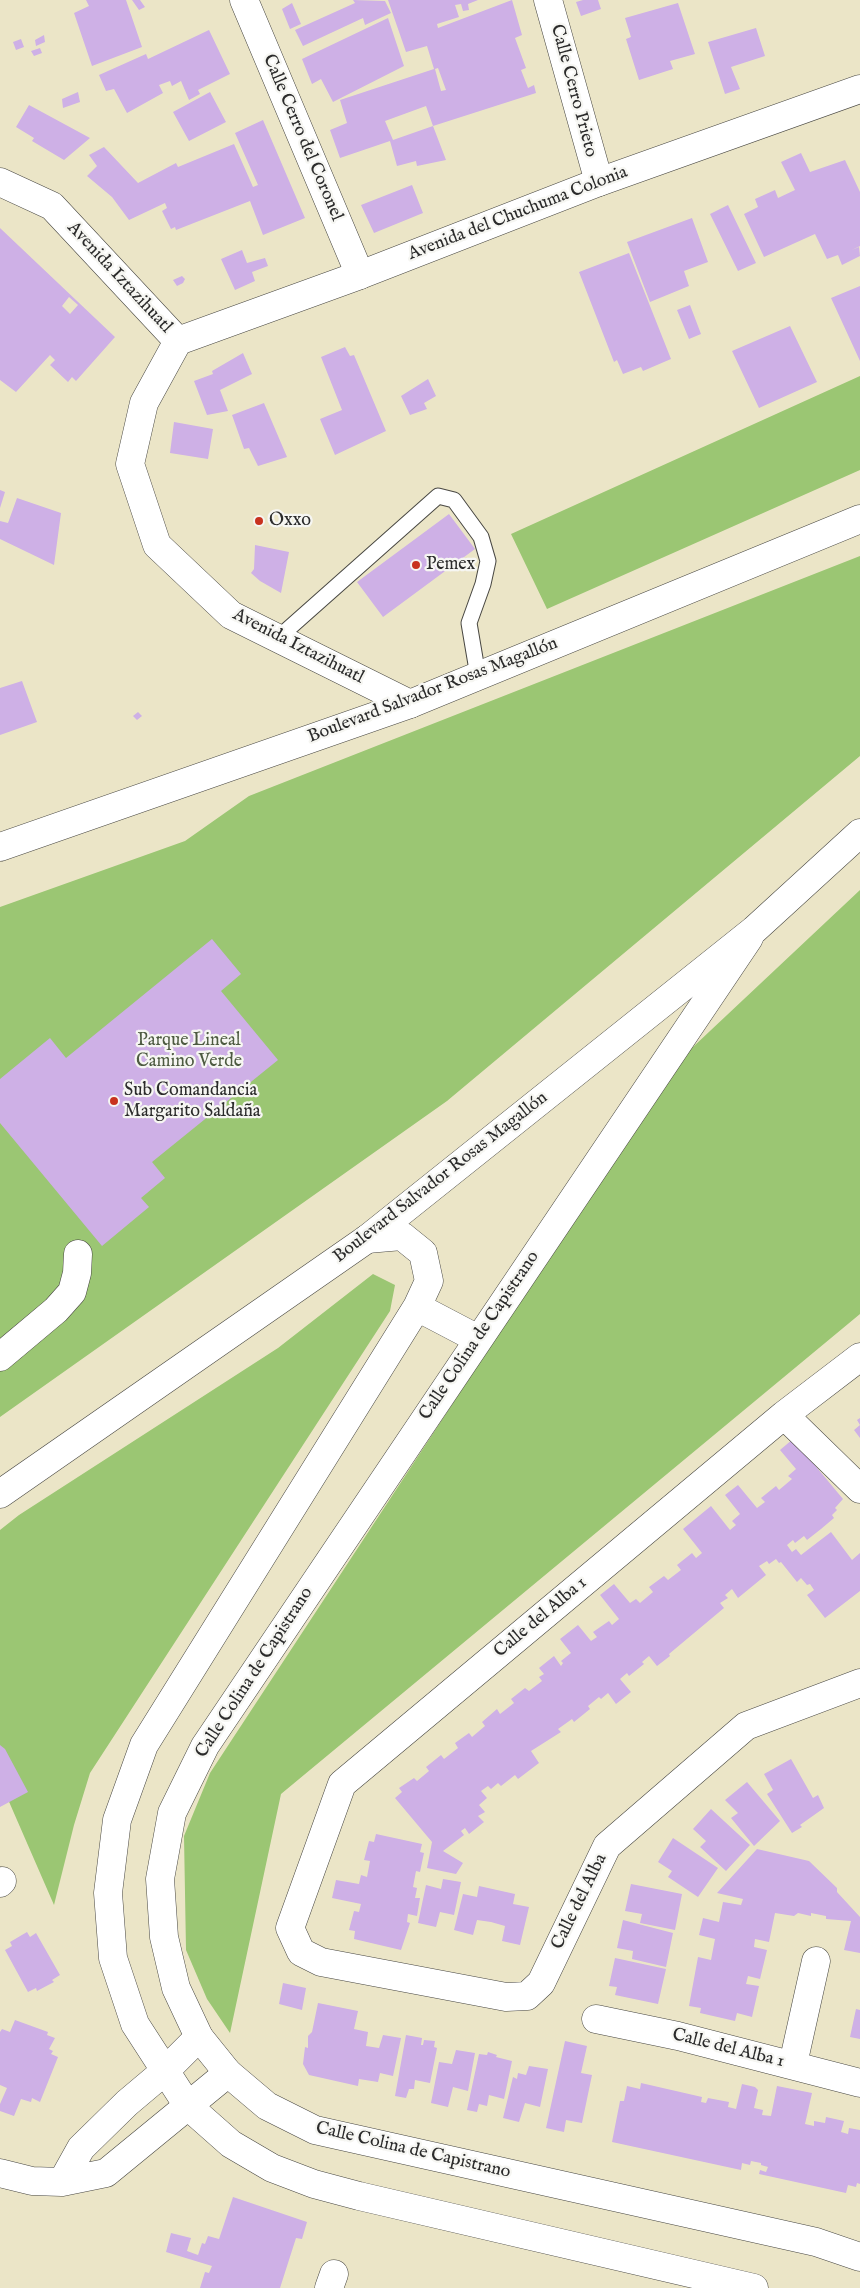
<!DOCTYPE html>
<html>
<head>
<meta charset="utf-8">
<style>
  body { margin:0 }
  canvas { display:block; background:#ebe5c7 }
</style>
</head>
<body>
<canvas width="860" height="2288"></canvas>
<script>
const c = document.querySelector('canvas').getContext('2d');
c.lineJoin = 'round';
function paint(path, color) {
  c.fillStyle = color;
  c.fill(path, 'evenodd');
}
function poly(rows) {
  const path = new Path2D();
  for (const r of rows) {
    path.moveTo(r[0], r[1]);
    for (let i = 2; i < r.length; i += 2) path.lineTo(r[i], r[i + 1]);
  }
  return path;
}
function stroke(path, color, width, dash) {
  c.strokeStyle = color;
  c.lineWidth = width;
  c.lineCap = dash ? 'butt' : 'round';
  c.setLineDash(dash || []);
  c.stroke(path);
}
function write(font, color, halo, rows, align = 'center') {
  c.font = font + ' "IM FELL English",serif';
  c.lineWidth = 4.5;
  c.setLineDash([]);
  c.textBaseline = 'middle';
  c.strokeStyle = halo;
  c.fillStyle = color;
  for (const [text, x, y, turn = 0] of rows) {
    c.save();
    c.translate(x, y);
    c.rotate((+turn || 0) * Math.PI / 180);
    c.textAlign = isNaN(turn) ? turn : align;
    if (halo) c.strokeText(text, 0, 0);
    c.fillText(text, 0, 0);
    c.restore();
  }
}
const green = poly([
  [860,376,860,470,547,609,511,534],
  [860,556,860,756,447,1101,0,1417,0,907,185,841,249,796],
  [860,890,860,1314,281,1794,230,2033,207,1999,186,1950,184,1836,210,1773,677,1062],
  [373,1274,395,1285,390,1311,90,1773,74,1825,54,1905,0,1781,0,1530,19,1515,278,1348]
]);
const building = poly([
  [86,0,126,0,142,47,92,66,74,13,89,6],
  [132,0,140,0,145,7,139,10],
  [353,0,385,1,391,13,365,25,363,18,303,46,295,30,355,3],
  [388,0,478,0,468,4,469,10,463,11,461,4,455,5,459,17,437,24,438,28,512,0,522,35,515,38,526,68,521,70,528,88,534,85,536,93,433,126,426,106,385,121,393,140,433,126,446,160,417,166,416,161,397,166,390,141,340,158,330,130,347,123,340,100,434,69,427,46,406,52],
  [438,68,446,90,441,91,435,69],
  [583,0,598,0,601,9,581,16,576,2],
  [292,3,301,24,290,29,282,9],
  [678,3,695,54,670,61,673,69,639,80,626,39,631,37,625,18],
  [388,18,404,66,333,102,321,79,312,84,302,59],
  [756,28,765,56,731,67,740,89,725,94,708,42],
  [209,30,230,74,198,90,200,94,189,100,181,81,172,86,170,81,159,85,163,93,127,113,114,89,106,91,99,75,146,54,148,59],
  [44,35,45,42,36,46,35,40],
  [21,39,24,47,16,50,13,42],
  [40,48,42,53,34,56,31,51],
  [78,92,80,102,63,108,62,99],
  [210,92,226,122,189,141,173,112],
  [29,105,90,138,64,160,32,141,34,138,16,127],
  [263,120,305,218,263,235,250,201,176,230,175,227,171,229,162,211,167,208,165,203,129,220,112,197,87,176,97,166,89,155,104,147,138,183,176,163,178,167,234,144,253,187,258,185,235,133],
  [801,153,810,172,845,160,860,192,860,246,852,250,859,247,860,256,842,265,838,255,827,259,815,234,764,257,744,214,758,207,755,199,775,190,778,198,795,190,781,162],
  [412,185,423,213,374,233,361,205],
  [728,205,756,263,738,271,710,214],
  [692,218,708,262,684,271,689,286,650,302,627,242],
  [0,228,115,337,76,381,72,377,68,382,50,365,55,360,50,355,16,392,0,380],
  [69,297,78,305,70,314,62,306],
  [242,250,247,263,265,258,268,266,252,272,255,281,235,290,221,259],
  [629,253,671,359,643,371,641,367,623,374,617,360,614,362,579,272],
  [182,276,185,279,183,283,177,286,173,280],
  [860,286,860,361,831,298],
  [690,305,701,334,689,339,677,310],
  [790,326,817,382,759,408,732,351],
  [345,347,350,356,354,355,386,431,335,455,320,419,342,410,321,357],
  [243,353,252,374,220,390,228,411,207,415,194,381,213,374,212,371],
  [428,379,436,396,424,403,427,409,410,415,401,396],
  [264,403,287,457,258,466,249,448,244,449,232,415],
  [174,422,213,429,208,459,170,453],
  [0,490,5,492,0,508],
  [17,498,61,513,54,565,0,539,0,521,8,523],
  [449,514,475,549,383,617,357,582],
  [255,545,289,552,281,593,260,581,251,573,254,569],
  [22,681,37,722,0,735,0,688],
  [138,712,142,716,137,720,133,716],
  [212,939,241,974,221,991,278,1060,152,1162,165,1178,141,1198,149,1207,102,1246,0,1123,0,1079,50,1038,66,1058],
  [860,1418,860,1438,854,1430,860,1425,857,1420],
  [793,1439,843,1499,835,1508,837,1510,832,1515,834,1518,821,1529,807,1540,804,1536,795,1543,793,1540,787,1545,792,1552,796,1549,801,1555,831,1532,852,1560,860,1553,860,1591,825,1618,807,1595,814,1590,810,1584,807,1585,801,1578,797,1582,781,1562,779,1563,776,1559,769,1564,767,1561,759,1566,766,1575,738,1598,732,1589,725,1595,728,1598,720,1603,724,1608,669,1654,670,1656,657,1666,649,1656,642,1662,644,1664,629,1676,627,1673,620,1679,631,1692,616,1704,608,1693,601,1699,599,1697,588,1706,590,1709,574,1722,572,1719,558,1729,561,1732,531,1751,539,1763,518,1779,515,1775,501,1786,498,1783,491,1789,488,1786,481,1791,487,1798,479,1805,485,1812,478,1816,484,1822,469,1834,465,1828,461,1831,464,1835,443,1851,463,1863,456,1874,427,1868,432,1842,395,1798,402,1792,399,1788,414,1778,417,1781,429,1771,426,1767,441,1755,444,1759,458,1748,455,1743,469,1733,472,1737,485,1726,482,1722,497,1709,500,1714,514,1703,511,1699,525,1688,529,1691,542,1681,539,1677,544,1674,539,1668,554,1656,561,1666,563,1663,561,1661,571,1653,560,1639,578,1625,591,1641,597,1637,593,1632,609,1621,612,1625,619,1619,600,1595,614,1584,630,1603,636,1599,640,1603,653,1592,649,1587,664,1576,668,1580,681,1570,677,1565,692,1553,696,1558,702,1553,683,1529,711,1506,730,1530,736,1525,732,1521,740,1514,725,1495,738,1485,757,1508,765,1502,761,1498,776,1486,779,1490,792,1479,788,1476,796,1469,780,1450],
  [0,1745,5,1749,28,1792,0,1807],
  [791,1759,813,1798,818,1795,824,1808,800,1825,802,1827,792,1833,767,1794,773,1790,764,1774],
  [747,1782,780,1821,754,1846,731,1818,738,1813,725,1800],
  [711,1809,750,1845,726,1871,700,1847,706,1841,693,1829],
  [376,1834,422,1844,420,1852,424,1853,420,1872,416,1871,413,1887,417,1888,415,1898,420,1898,417,1916,408,1914,407,1922,410,1923,401,1950,354,1939,355,1931,349,1930,354,1911,359,1912,361,1904,332,1898,336,1880,359,1884,361,1875,367,1877,370,1861,364,1860,369,1841,374,1842],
  [673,1838,718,1868,698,1897,668,1877,672,1871,658,1862],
  [757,1849,809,1861,837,1888,837,1892,860,1917,860,1953,844,1950,851,1921,826,1919,826,1916,811,1913,811,1916,798,1913,794,1916,775,1913,769,1942,755,1939,754,1947,767,1950,760,1979,748,1976,746,1984,759,1986,752,2017,737,2013,735,2021,700,2013,701,2008,689,2006,698,1957,711,1960,715,1939,699,1935,703,1918,719,1922,723,1902,741,1905,743,1899,717,1893],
  [443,1879,461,1882,454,1915,440,1912,436,1927,418,1923,426,1885,441,1889],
  [631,1884,682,1894,675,1930,640,1923,642,1914,625,1911],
  [479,1886,515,1894,513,1904,529,1907,520,1945,502,1941,505,1926,491,1922,477,1920,473,1935,454,1930,463,1894,477,1897],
  [623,1920,673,1933,666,1967,632,1959,633,1951,617,1948],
  [27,1932,30,1937,36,1933,60,1975,52,1980,54,1982,37,1991,36,1988,28,1992,5,1950,12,1946,10,1942],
  [615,1958,666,1969,658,2004,615,1995,617,1987,609,1986],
  [283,1983,306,1988,302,2010,279,2004],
  [318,2003,358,2011,354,2029,368,2032,366,2046,379,2048,383,2035,401,2038,393,2076,380,2073,378,2082,359,2079,358,2086,309,2075,303,2064,305,2047,308,2048,308,2036,312,2032],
  [856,2009,860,2010,860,2039,850,2037],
  [15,2020,48,2032,47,2035,55,2038,49,2049,53,2051,51,2054,58,2057,40,2102,32,2098,31,2102,21,2099,14,2116,0,2111,0,2104,7,2088,0,2085,0,2032,2,2029,10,2032],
  [406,2035,422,2038,421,2045,423,2045,424,2040,435,2041,434,2047,437,2048,430,2083,415,2080,414,2089,409,2089,406,2098,395,2096],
  [565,2041,587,2046,581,2073,592,2075,582,2123,566,2120,564,2132,546,2128],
  [456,2050,475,2053,468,2091,453,2087,448,2107,431,2103,439,2062,452,2064],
  [488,2052,497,2055,496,2057,512,2061,504,2099,489,2095,487,2106,479,2104,477,2112,467,2110,479,2054,487,2055],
  [529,2066,548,2069,540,2107,525,2103,519,2122,503,2118,513,2077,517,2079,518,2073,526,2075],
  [641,2083,702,2097,701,2102,706,2103,708,2098,729,2102,728,2107,736,2109,742,2084,755,2087,758,2090,754,2108,763,2110,762,2115,771,2116,777,2086,812,2093,805,2124,814,2126,814,2121,825,2123,826,2117,844,2121,841,2132,848,2134,849,2128,860,2130,860,2184,857,2183,856,2187,848,2185,846,2193,759,2174,760,2170,766,2172,768,2167,761,2165,761,2163,751,2161,750,2165,742,2163,741,2170,612,2142,620,2101,624,2101,627,2086,640,2089],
  [233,2197,307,2222,302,2239,296,2238,280,2288,200,2288,205,2272,209,2273,212,2266,166,2252,171,2233,191,2238,187,2251,198,2255,202,2243,205,2244,208,2236,219,2239]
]);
const lane = poly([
  [278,638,438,496,454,500,481,537,488,561,483,584,469,623,478,676]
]);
const street = poly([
  [244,0,360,275],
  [548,0,599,182],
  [860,1357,784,1415,342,1784,290,1928,301,1952,321,1962,506,1997,527,1996,541,1983,607,1846,746,1726,860,1683],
  [784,1415,860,1489],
  [0,1883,2,1881],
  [596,2019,678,2036,860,2083],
  [793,2064,816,1961],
  [0,2173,32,2181,62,2182,106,2173,228,2073],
  [62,2182,81,2148,127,2103,165,2071,199,2037],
  [329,2288,334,2274]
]);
const secondary = poly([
  [0,182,52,206,178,341],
  [178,341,360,275,599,182,860,89],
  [178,341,144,403,130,464,157,545,231,615,410,704],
  [749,938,205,1746,172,1813,160,1879,164,1937,176,1988,199,2037,228,2073,267,2106,315,2130,816,2242,860,2257],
  [367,1239,402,1236,423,1253,429,1281,417,1307,144,1745,117,1820,108,1893,113,1958,135,2024,188,2106,231,2144,272,2168,314,2184,359,2196,754,2288],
  [417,1307,478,1339]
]);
const highway = poly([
  [0,847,410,704,860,519],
  [0,1357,56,1310,72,1292,77,1273,78,1254],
  [0,1494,367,1239,754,930,860,833]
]);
const markers = [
  [259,521,5,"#c8321e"],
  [416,565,5,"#c8321e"],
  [114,1101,5,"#c8321e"]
];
const streetNames = [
  ["Calle Cerro Prieto",573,91,75],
  ["Calle Cerro del Coronel",302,138,67],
  ["Avenida del Chuchuma Colonia",518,214,-21],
  ["Avenida Iztazihuatl",119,278,47],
  ["Avenida Iztazihuatl",298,647,27],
  ["Boulevard Salvador Rosas Magallón",433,691,-21],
  ["Boulevard Salvador Rosas Magallón",441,1178,-38],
  ["Calle Colina de Capistrano",480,1336,-56],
  ["Calle del Alba 1",541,1618,-40],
  ["Calle Colina de Capistrano",255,1673,-57],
  ["Calle del Alba",580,1902,-64],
  ["Calle del Alba 1",728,2049,14],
  ["Calle Colina de Capistrano",413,2151,13]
];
const poiNames = [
  ["Oxxo",269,521],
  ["Pemex",426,565],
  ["Sub Comandancia",124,1091],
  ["Margarito Saldaña",124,1112]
];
const parkNames = [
  ["Parque Lineal",189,1041],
  ["Camino Verde",189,1062]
];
paint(green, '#9bc673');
paint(building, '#ceb0e6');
stroke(lane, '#484742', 17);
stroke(street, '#484742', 29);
stroke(secondary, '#484742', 29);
stroke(highway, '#484742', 29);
stroke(lane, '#fff', 15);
stroke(street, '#fff', 28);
stroke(secondary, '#fff', 28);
stroke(highway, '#fff', 28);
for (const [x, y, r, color] of markers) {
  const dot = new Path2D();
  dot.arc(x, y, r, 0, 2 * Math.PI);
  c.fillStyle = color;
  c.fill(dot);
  stroke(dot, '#f6f6f2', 2);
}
write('18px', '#2b2b2b', '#f6f6f2', streetNames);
write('18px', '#2b2b2b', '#f6f6f2', poiNames, 'left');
write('18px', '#4d5a41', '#f6f6f2', parkNames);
</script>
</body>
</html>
